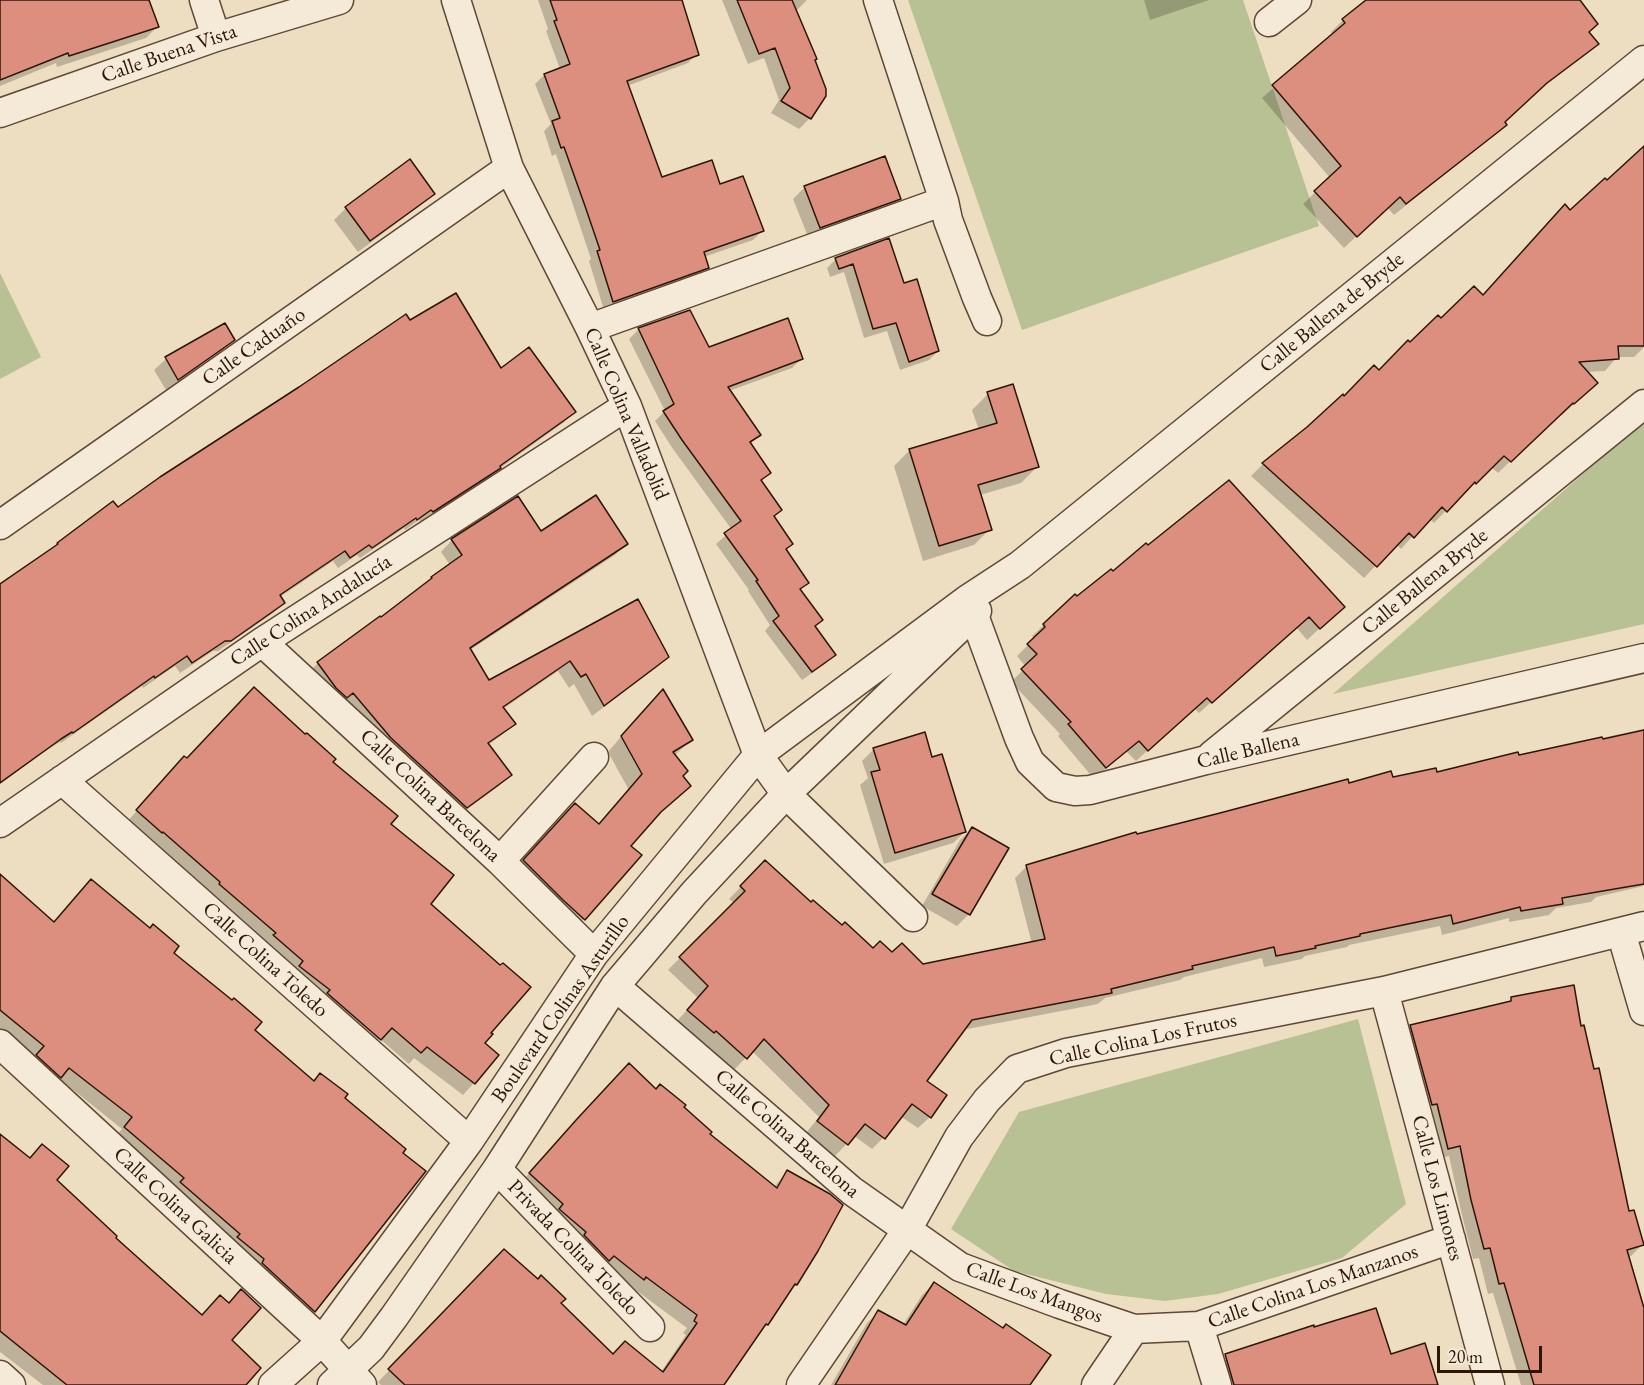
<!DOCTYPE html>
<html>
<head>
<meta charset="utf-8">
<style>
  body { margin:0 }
  #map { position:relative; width:1644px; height:1385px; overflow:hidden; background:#eedec1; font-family:"EB Garamond",serif }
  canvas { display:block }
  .scale { position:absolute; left:1437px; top:1346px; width:105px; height:27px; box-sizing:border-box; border:3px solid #2e1607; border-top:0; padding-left:8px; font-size:18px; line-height:21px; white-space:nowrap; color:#2e1607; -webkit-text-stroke:4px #f4ead7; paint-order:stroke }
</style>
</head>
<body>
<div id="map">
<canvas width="1644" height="1385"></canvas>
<div class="scale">20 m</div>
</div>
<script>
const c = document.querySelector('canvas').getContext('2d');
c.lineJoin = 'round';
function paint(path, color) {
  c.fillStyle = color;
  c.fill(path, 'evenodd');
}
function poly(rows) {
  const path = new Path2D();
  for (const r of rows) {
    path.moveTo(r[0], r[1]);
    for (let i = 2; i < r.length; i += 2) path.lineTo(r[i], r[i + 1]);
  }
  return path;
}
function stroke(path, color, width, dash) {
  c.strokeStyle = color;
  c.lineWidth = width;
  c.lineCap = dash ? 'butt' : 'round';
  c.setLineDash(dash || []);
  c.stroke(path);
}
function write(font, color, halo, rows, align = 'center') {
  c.font = font + ' "EB Garamond",serif';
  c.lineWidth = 4.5;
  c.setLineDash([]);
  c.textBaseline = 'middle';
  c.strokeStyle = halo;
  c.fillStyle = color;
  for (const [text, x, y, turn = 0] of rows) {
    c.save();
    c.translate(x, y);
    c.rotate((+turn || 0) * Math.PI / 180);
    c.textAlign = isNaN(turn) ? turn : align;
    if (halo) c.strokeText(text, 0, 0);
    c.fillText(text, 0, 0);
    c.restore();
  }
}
const green = poly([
  [908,0,1243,0,1319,226,1022,330],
  [0,273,41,357,0,379],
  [1644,420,1644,624,1333,694],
  [1358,1019,1406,1204,1342,1258,1218,1294,1165,1301,1106,1294,1014,1271,951,1229,1019,1112]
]);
const shadow = poly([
  [0,0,148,0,157,27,146,38,57,67,56,63,0,86],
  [538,0,680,0,697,54,688,63,627,86,661,179,720,186,762,231,753,240,704,257,708,267,699,276,604,310,589,261,591,259,556,154,552,156,544,131,551,124,535,84,544,75,560,69,546,31,548,29],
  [722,0,807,0,795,12,810,118,799,129,771,113,779,100,764,58,748,64],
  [1144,0,1209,0,1150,20],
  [1369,0,1578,0,1588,32,1597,44,1585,55,1534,94,1503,123,1505,124,1493,136,1394,215,1387,207,1344,248,1303,204,1330,178,1262,98,1333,35,1331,32,1343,20],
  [1644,153,1644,347,1634,357,1617,357,1605,371,1586,372,1584,395,1562,415,1560,413,1498,473,1491,467,1463,495,1462,494,1434,523,1429,518,1401,549,1396,544,1364,578,1251,476,1263,464,1344,398,1379,372,1441,320,1482,296,1570,212],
  [409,162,433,194,421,205,358,252,334,220,346,208],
  [805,187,900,198,888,210,809,239,793,199],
  [888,240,903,285,938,351,929,360,900,370,887,331,864,338,844,272,830,277,827,268,836,259],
  [690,311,709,349,802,358,792,368,729,391,759,435,750,444,769,472,760,481,785,550,807,583,799,591,821,620,814,627,834,655,825,664,802,680,765,631,770,625,748,591,749,590,716,544,732,530,673,449,655,421,665,411,629,339,638,330],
  [410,322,574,412,563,423,496,471,488,479,421,522,419,520,405,530,404,528,360,558,357,555,338,568,333,561,280,597,284,603,272,614,218,651,213,651,180,673,175,666,143,688,142,686,61,743,60,742,47,750,0,784,0,586],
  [233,340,221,351,166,390,154,370,166,359],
  [988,394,1037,467,1021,483,980,495,990,529,974,545,923,561,894,466,910,450,979,430,972,410],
  [540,533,626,543,615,555,470,650,489,682,637,601,668,656,656,668,592,716,574,684,569,688,558,671,503,709,514,724,502,735,488,745,510,775,499,786,455,818,307,674,318,663,380,619,450,565,441,552,452,540],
  [1075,596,1331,618,1307,640,1296,627,1199,713,1194,708,1136,761,1126,751,1094,779,1058,736,1060,734,1011,682,1026,667,1017,656,1034,639,1032,636],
  [648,705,691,740,674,756,681,777,652,819,629,846,584,919,570,933,509,876,560,819,598,825,629,790,608,752],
  [1644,729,1644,886,1596,897,1591,902,1556,908,1549,915,1509,922,1509,918,1442,935,1440,926,1349,945,1347,947,1305,956,1302,959,1264,967,1262,958,1184,977,1180,980,1105,998,1098,1004,962,1030,925,1081,930,1117,918,1128,900,1116,883,1138,872,1149,854,1136,835,1156,806,1133,819,1117,752,1051,734,1070,703,1042,701,1044,676,1022,698,998,668,970,734,903,729,899,765,862,810,904,873,950,892,954,923,966,1032,944,1015,878,1027,866,1136,835,1348,785,1436,773],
  [874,749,931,759,965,832,953,843,884,864,860,785,868,778,862,761],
  [187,760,331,762,389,824,429,904,489,1033,483,1044,497,1055,474,1083,463,1095,414,1058,409,1064,380,1039,368,1051,126,823,173,770],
  [972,829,1007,849,969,914,957,926,922,906,960,840],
  [0,876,53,923,171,953,253,1031,313,1082,343,1098,401,1153,424,1172,314,1311,302,1323,113,1139,122,1129,0,1031],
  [1512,999,1580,1028,1628,1213,1642,1245,1631,1256,1628,1257,1644,1313,1644,1385,1521,1385,1493,1293,1488,1294,1479,1258,1473,1259,1461,1211,1449,1156,1437,1159,1400,1038,1411,1027,1507,1004],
  [617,1077,655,1091,682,1107,708,1134,773,1188,787,1172,796,1284,789,1290,767,1324,759,1331,722,1385,381,1385,378,1382,504,1251,612,1355,661,1372,686,1335,683,1333,687,1328,633,1288,631,1290,518,1186,565,1132],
  [0,1142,28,1159,42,1146,55,1180,114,1238,201,1317,228,1304,241,1291,230,1340,244,1385,43,1385,0,1352],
  [934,1284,1028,1385,831,1385,867,1323,878,1312,903,1325,922,1295],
  [1232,1354,1390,1356,1431,1385,1227,1385,1220,1365]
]);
const building = poly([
  [0,0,149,0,159,27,69,56,68,53,0,80,0,0],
  [550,0,682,0,699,55,627,81,662,177,712,160,720,184,743,176,764,231,704,252,709,268,613,302,597,251,600,250,585,206,564,147,561,148,552,121,560,118,544,74,570,64,554,21,557,20,550,0],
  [737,0,792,0,817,59,815,60,826,89,826,96,811,119,781,101,790,88,775,48,759,54,737,0],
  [1366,0,1580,0,1598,24,1589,32,1599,44,1547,83,1505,122,1507,125,1406,204,1400,197,1357,237,1314,191,1341,166,1272,85,1345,23,1342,19,1366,0],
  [1644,146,1644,346,1618,346,1619,359,1579,362,1598,383,1574,404,1573,403,1511,462,1504,456,1476,484,1475,482,1447,512,1442,507,1414,538,1409,533,1377,567,1262,463,1307,427,1343,394,1344,396,1374,365,1379,370,1408,340,1410,342,1438,315,1441,318,1474,286,1483,295,1565,204,1570,210,1605,178,1607,180,1644,146],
  [885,156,901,199,820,228,804,186,885,156],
  [410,159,435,194,370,241,345,207,410,159],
  [889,238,904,283,917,279,939,351,909,362,896,323,873,329,853,264,839,269,835,258,889,238],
  [456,293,501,368,529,347,576,412,500,466,501,468,433,512,431,510,417,520,416,518,372,548,369,545,350,558,345,551,280,595,285,603,231,641,225,641,192,663,187,656,155,678,154,676,73,733,72,732,61,739,0,783,0,584,58,544,57,543,113,501,118,507,160,477,299,387,406,314,410,320,456,293],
  [690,310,709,347,788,318,803,359,728,387,761,435,750,442,771,473,761,480,782,510,774,516,793,544,786,549,809,583,800,589,823,620,815,626,836,655,812,672,773,621,779,616,756,581,758,580,724,533,741,521,682,440,663,411,674,404,638,328,690,310],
  [225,323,235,340,178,380,165,357,225,323],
  [1013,384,1039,467,978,485,992,530,939,546,909,449,997,423,987,392,1013,384],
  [1229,480,1345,607,1320,629,1309,617,1212,703,1207,698,1148,751,1139,741,1106,768,1068,724,1071,722,1021,669,1037,654,1027,644,1045,627,1043,624,1075,594,1077,596,1111,569,1113,571,1146,543,1148,545,1229,480],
  [596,495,628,544,470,648,489,680,638,599,669,657,604,706,586,674,581,677,570,661,503,707,516,724,488,743,512,775,467,808,391,738,353,693,347,698,336,688,317,662,380,616,381,617,432,578,431,577,462,555,451,539,518,496,541,531,596,495],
  [254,687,305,734,307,733,336,759,333,762,398,816,391,824,454,875,431,904,500,965,503,963,531,987,491,1033,493,1034,485,1043,499,1055,475,1084,427,1047,421,1053,392,1028,381,1040,327,993,330,990,299,966,303,961,273,935,276,933,219,884,220,882,163,832,162,833,136,810,184,756,187,758,254,687],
  [663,689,693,740,673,752,688,771,683,776,691,786,661,812,631,846,642,855,585,920,563,900,523,860,575,803,599,824,642,774,621,736,663,689],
  [1644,730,1644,884,1562,898,1563,904,1521,911,1520,907,1453,924,1451,915,1360,934,1360,936,1315,946,1316,948,1276,956,1274,947,1192,966,1193,969,1111,989,1112,993,972,1020,927,1081,947,1095,931,1118,912,1104,885,1139,865,1124,848,1145,817,1121,829,1105,764,1039,747,1059,716,1031,714,1033,687,1010,708,986,679,957,745,891,740,886,765,860,811,902,813,900,842,925,845,922,873,948,880,941,892,952,902,943,923,964,1045,939,1026,865,1136,832,1137,834,1220,813,1348,779,1349,783,1391,771,1393,777,1436,768,1437,772,1518,752,1519,755,1602,737,1603,739,1644,730],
  [925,732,932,757,942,754,966,832,895,853,871,772,880,770,873,748,925,732],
  [972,827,1009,848,970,915,932,894,972,827],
  [0,874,54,922,91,879,150,928,153,924,179,946,174,953,232,1000,234,998,262,1022,255,1030,314,1081,320,1073,348,1094,345,1098,406,1149,403,1153,426,1171,315,1312,262,1263,264,1259,237,1237,240,1234,180,1182,184,1178,124,1127,132,1117,69,1068,61,1078,36,1055,44,1046,0,1010,0,874],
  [1574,985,1581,1026,1584,1025,1594,1069,1599,1068,1629,1211,1634,1210,1644,1245,1627,1250,1644,1308,1644,1385,1534,1385,1504,1283,1499,1284,1490,1248,1484,1249,1471,1200,1460,1146,1448,1149,1437,1104,1432,1105,1410,1025,1511,1001,1511,997,1574,985],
  [629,1063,656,1089,660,1084,686,1105,684,1107,712,1132,710,1134,777,1188,787,1170,830,1194,843,1205,818,1251,797,1285,795,1284,768,1325,766,1324,724,1385,405,1385,388,1369,504,1249,538,1279,541,1275,566,1299,561,1303,613,1354,625,1341,663,1372,697,1323,694,1321,697,1315,646,1277,644,1280,614,1256,609,1261,584,1235,586,1232,559,1209,563,1204,529,1173,577,1119,629,1063],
  [0,1134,30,1158,42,1144,69,1166,57,1180,117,1236,116,1238,202,1315,220,1295,229,1303,241,1289,261,1308,232,1340,261,1368,246,1385,67,1385,0,1331,0,1134],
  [934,1282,1003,1328,1006,1324,1051,1355,1030,1385,835,1385,878,1310,906,1325,934,1282],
  [1376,1308,1391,1354,1425,1343,1438,1385,1234,1385,1225,1354,1314,1325,1314,1327,1376,1308]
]);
const street = poly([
  [204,0,216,37],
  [456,0,509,168,590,328,627,406,758,755,786,794,913,917],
  [878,0,944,201,948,220,977,298,987,321],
  [1269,22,1297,0],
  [0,113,216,37,339,0],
  [590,328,944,201],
  [0,525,509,168],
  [968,599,1019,738,1030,762,1056,787,1075,791,1090,790,1206,760,1644,658],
  [262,642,500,861,594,954],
  [1212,755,1644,404],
  [62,780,469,1141],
  [0,823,262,642,627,406],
  [500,861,594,757],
  [1621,932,1644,1011],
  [615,986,852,1191,960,1267,1060,1304,1134,1329,1199,1326,1451,1239],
  [1384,991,1490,1385],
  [0,1044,322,1341,362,1385],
  [497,1169,650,1327],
  [1199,1326,1217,1385],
  [0,1375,11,1385],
  [273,1385,322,1341,469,1141,594,954,758,755,968,599,1020,565,1644,60],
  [332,1385,371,1348,394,1317,497,1169,615,986,694,893,786,794,977,611],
  [801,1385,907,1230,959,1137,987,1100,1017,1069,1066,1053,1384,991,1644,926],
  [1096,1385,1134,1329]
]);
const streetNames = [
  ["Calle Buena Vista",169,54,-19],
  ["Calle Ballena de Bryde",1332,313,-39],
  ["Calle Caduaño",254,347,-35],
  ["Calle Colina Valladolid",626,414,67],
  ["Calle Ballena Bryde",1425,582,-39],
  ["Calle Colina Andalucía",311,611,-33],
  ["Calle Ballena",1248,751,-13],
  ["Calle Colina Barcelona",430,796,43],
  ["Calle Colina Toledo",265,960,42],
  ["Boulevard Colinas Asturillo",561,1009,-55],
  ["Calle Colina Los Frutos",1143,1040,-12],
  ["Calle Colina Barcelona",787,1134,41],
  ["Calle Los Limones",1437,1188,75],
  ["Calle Colina Galicia",175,1206,43],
  ["Privada Colina Toledo",573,1248,46],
  ["Calle Colina Los Manzanos",1313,1287,-19],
  ["Calle Los Mangos",1034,1293,20]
];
paint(green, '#b8c193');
paint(shadow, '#0003');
paint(building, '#dc8f7f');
stroke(building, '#2e1607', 1.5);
stroke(street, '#5e4836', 31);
stroke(street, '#f4ead7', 28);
write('21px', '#2e1607', '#f4ead7', streetNames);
</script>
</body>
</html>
